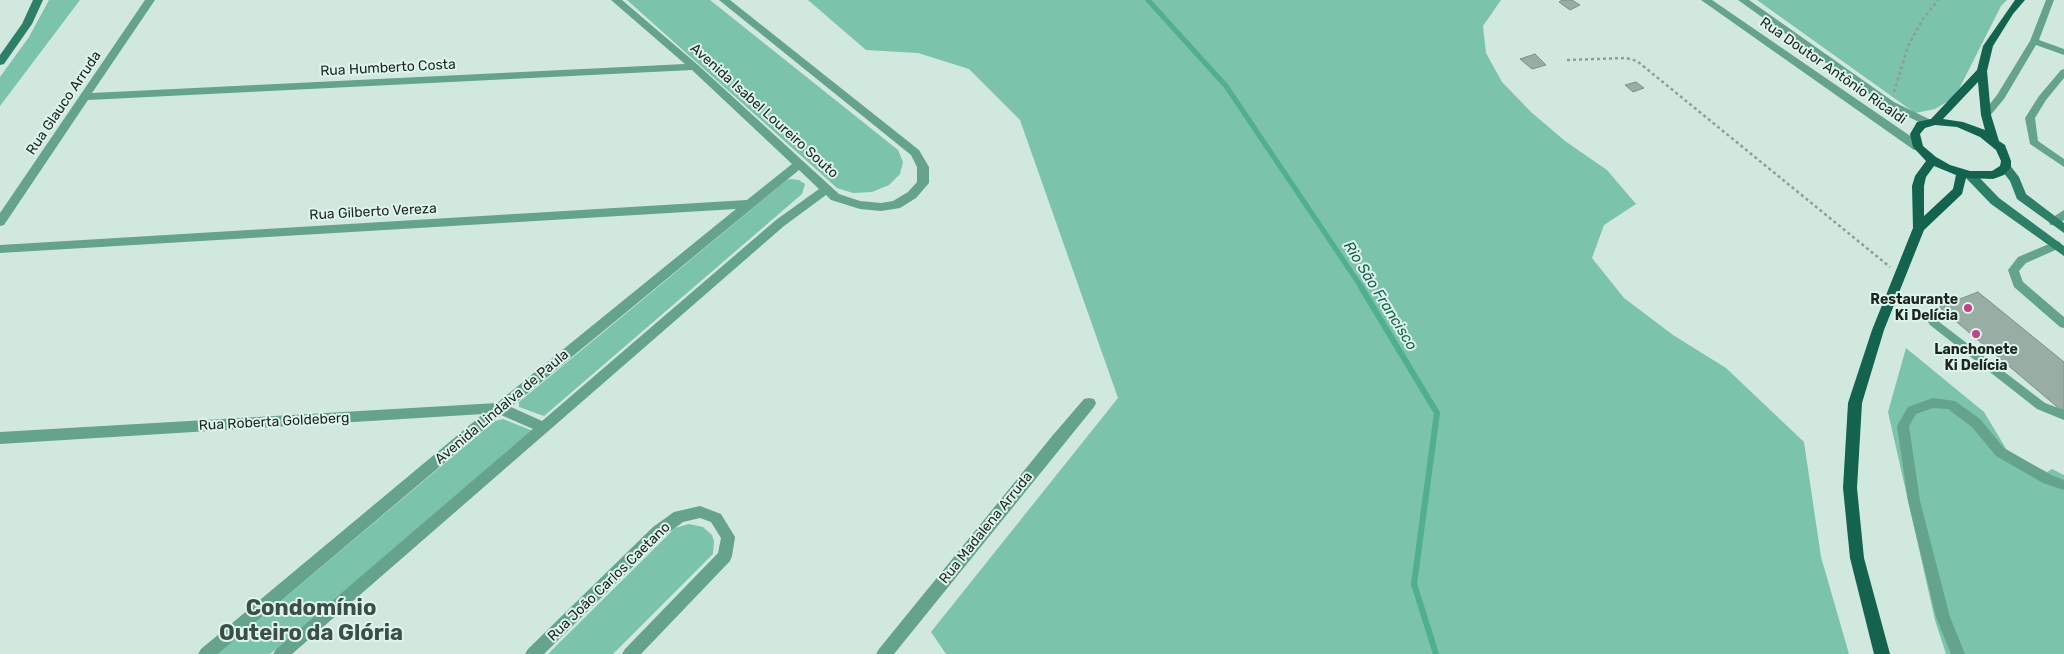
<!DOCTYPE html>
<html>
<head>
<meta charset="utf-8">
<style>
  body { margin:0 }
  canvas { display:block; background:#d1e8df }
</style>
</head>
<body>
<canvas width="2064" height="654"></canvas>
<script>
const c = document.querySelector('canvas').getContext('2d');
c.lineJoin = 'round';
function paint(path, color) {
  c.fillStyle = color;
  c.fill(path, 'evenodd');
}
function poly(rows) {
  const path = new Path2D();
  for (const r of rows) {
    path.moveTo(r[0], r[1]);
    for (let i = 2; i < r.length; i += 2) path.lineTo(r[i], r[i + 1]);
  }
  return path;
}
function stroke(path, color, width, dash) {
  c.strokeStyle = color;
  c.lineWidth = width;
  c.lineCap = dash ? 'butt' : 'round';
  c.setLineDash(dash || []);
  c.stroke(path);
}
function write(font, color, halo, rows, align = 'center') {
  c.font = font + ' Rubik,sans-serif';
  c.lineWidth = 4;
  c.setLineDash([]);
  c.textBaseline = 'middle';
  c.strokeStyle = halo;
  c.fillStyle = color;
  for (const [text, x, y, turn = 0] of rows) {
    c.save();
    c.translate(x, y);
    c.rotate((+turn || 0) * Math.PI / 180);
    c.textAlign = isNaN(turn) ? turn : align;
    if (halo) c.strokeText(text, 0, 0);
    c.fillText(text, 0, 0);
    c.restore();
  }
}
const green = poly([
  [49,0,80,0,0,106,0,77,29,37],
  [627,0,710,0,898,150,903,162,900,174,889,185,872,192,853,193,837,188],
  [808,0,1501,0,1483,26,1486,53,1502,82,1531,112,1565,141,1607,170,1636,204,1604,225,1592,258,1624,298,1673,335,1726,368,1804,442,1821,557,1849,654,946,654,931,632,1118,398,1020,120,969,69,918,53,866,50],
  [1757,0,2007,0,2001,6,1955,97,1935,109,1915,113],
  [791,179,799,180,805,184,802,194,544,416,519,407,519,402,787,180],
  [1906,348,1984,412,2008,452,2047,472,2052,469,2064,475,2064,654,1946,654,1935,620,1888,412],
  [503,419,533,431,270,654,218,654,495,421],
  [689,524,703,527,712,535,714,541,713,554,613,654,548,654,675,528]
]);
const streamFar1 = poly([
  [1148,0,1226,86,1362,288]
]);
const stream = poly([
  [1361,287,1437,413,1414,584,1436,654]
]);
const building = poly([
  [1562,0,1572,0,1580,5,1570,10,1559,2,1562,0],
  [1535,54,1546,65,1532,69,1520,59,1535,54],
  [1636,82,1644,88,1633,92,1625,85,1636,82],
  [1978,292,2064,362,2064,410,2062,411,1939,307,1978,292]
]);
const path = poly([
  [1567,60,1626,58,1637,61,1890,267],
  [1894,92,1908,46,1923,19,1938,0]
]);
const lane = poly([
  [2046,0,2054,0,2039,40,2064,49,2064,55,2036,45,2004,99,1989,117,1983,117,1981,115,1997,95,2030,41,2046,0],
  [2064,69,2064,78,2046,100,2035,118,2038,141,2064,159,2064,167,2030,144,2025,118,2039,96,2061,70,2064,69],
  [2064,210,2064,220,2058,225,2050,225,2049,222,2050,219,2064,210],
  [2056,241,2060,242,2061,245,2060,248,2026,263,2019,271,2023,282,2064,317,2064,328,2060,327,2014,287,2008,270,2018,257,2056,241],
  [1934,318,2045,403,2064,410,2064,420,2037,409,1930,325,1928,322,1930,319,1934,318],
  [1933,398,1955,401,1980,419,2004,448,2051,475,2064,480,2064,490,2043,483,1996,456,1972,427,1948,409,1933,408,1916,414,1909,426,1920,501,1950,617,1965,654,1951,654,1936,617,1908,501,1897,426,1908,407,1933,398]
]);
const street = poly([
  [145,0,155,0,92,93,685,64,611,0,622,0,698,65,839,194,860,201,881,203,893,201,908,192,917,182,917,167,911,155,719,0,730,0,919,150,929,167,929,183,916,198,900,208,881,211,860,209,831,200,826,195,784,226,292,654,273,654,276,649,533,429,501,415,218,654,198,654,201,649,483,414,0,444,0,432,497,403,736,209,0,253,0,245,747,200,792,164,692,70,88,100,4,225,0,226,0,213,145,0],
  [799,170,819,189,776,220,542,421,511,407,799,170],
  [1701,0,1712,0,1922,144,1923,147,1922,150,1914,150,1701,0],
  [1738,0,1749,0,1894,102,1931,120,1932,122,1931,124,1923,124,1886,106,1738,0],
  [1089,398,1094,399,1096,403,1094,407,894,654,876,654,879,649,1053,435,1084,399,1089,398],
  [700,506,721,514,735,537,732,556,730,561,641,654,622,654,625,649,718,553,721,538,711,522,700,518,683,522,663,537,544,654,525,654,528,649,653,527,674,512,700,506]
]);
const secondary = poly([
  [33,0,43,0,32,24,4,64,0,65,0,55,22,24,33,0],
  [2005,163,2009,164,2019,177,2026,194,2064,223,2064,233,2017,199,2010,181,1999,167,2005,163],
  [1970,171,1974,172,1999,198,2064,246,2064,256,1991,204,1966,178,1964,175,1970,171]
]);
const primary = poly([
  [2015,0,2025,0,2013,14,1993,46,1987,71,1991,115,1999,141,2005,145,2011,161,2011,167,2004,175,1993,179,1966,178,1962,194,1924,230,1884,330,1862,403,1857,488,1864,558,1890,654,1874,654,1850,558,1843,488,1848,403,1872,330,1913,228,1912,186,1915,176,1926,161,1913,147,1910,134,1917,122,1931,119,1977,70,1983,46,2015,0],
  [1978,82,1981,115,1985,130,1963,122,1943,119,1978,82],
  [1935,125,1957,127,1980,137,1996,150,2001,161,2000,166,1992,171,1970,171,1950,165,1936,157,1923,146,1920,134,1925,128,1935,125],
  [1934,166,1956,175,1953,189,1924,216,1924,186,1926,177,1934,166]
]);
const markers = [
  [1968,308,5,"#c34189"],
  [1976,334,5,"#c34189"]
];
const streetNames = [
  ["Rua Humberto Costa",388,68,-3],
  ["Rua Doutor Antônio Ricaldi",1833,71,35],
  ["Rua Glauco Arruda",64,103,-56],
  ["Avenida Isabel Loureiro Souto",764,111,42],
  ["Rua Gilberto Vereza",373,212,-3],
  ["Avenida Lindalva de Paula",502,407,-40],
  ["Rua Roberta Goldeberg",274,422,-3],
  ["Rua Madalena Arruda",986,528,-51],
  ["Rua João Carlos Caetano",609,582,-44]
];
const poiNames = [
  ["Restaurante",1958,300],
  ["Ki Delícia",1958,316],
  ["Lanchonete",1976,350,"center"],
  ["Ki Delícia",1976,366,"center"]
];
const waterNames = [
  ["Rio São Francisco",1380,296,58]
];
const nearDistrictnames = [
  ["Condomínio",311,609],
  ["Outeiro da Glória",311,634]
];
paint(green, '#7bc3aa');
stroke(streamFar1, '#50ae91', 5);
stroke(stream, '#50ae91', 6);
paint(building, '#98aea5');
stroke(building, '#7c928a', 1);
stroke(path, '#8c9e97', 2.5, [3, 3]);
paint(lane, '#65a38d');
paint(street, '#65a38d');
paint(secondary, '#2e7f67');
paint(primary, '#13634e');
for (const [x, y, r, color] of markers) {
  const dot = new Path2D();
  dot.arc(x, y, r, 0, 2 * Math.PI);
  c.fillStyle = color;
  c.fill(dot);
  stroke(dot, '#def5ec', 2);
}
write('14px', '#1d2522', '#def5ec', streetNames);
write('bold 14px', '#1d2522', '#def5ec', poiNames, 'right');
write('italic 15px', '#17614d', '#def5ec', waterNames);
write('bold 22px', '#3b4f48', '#def5ec', nearDistrictnames);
</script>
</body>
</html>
